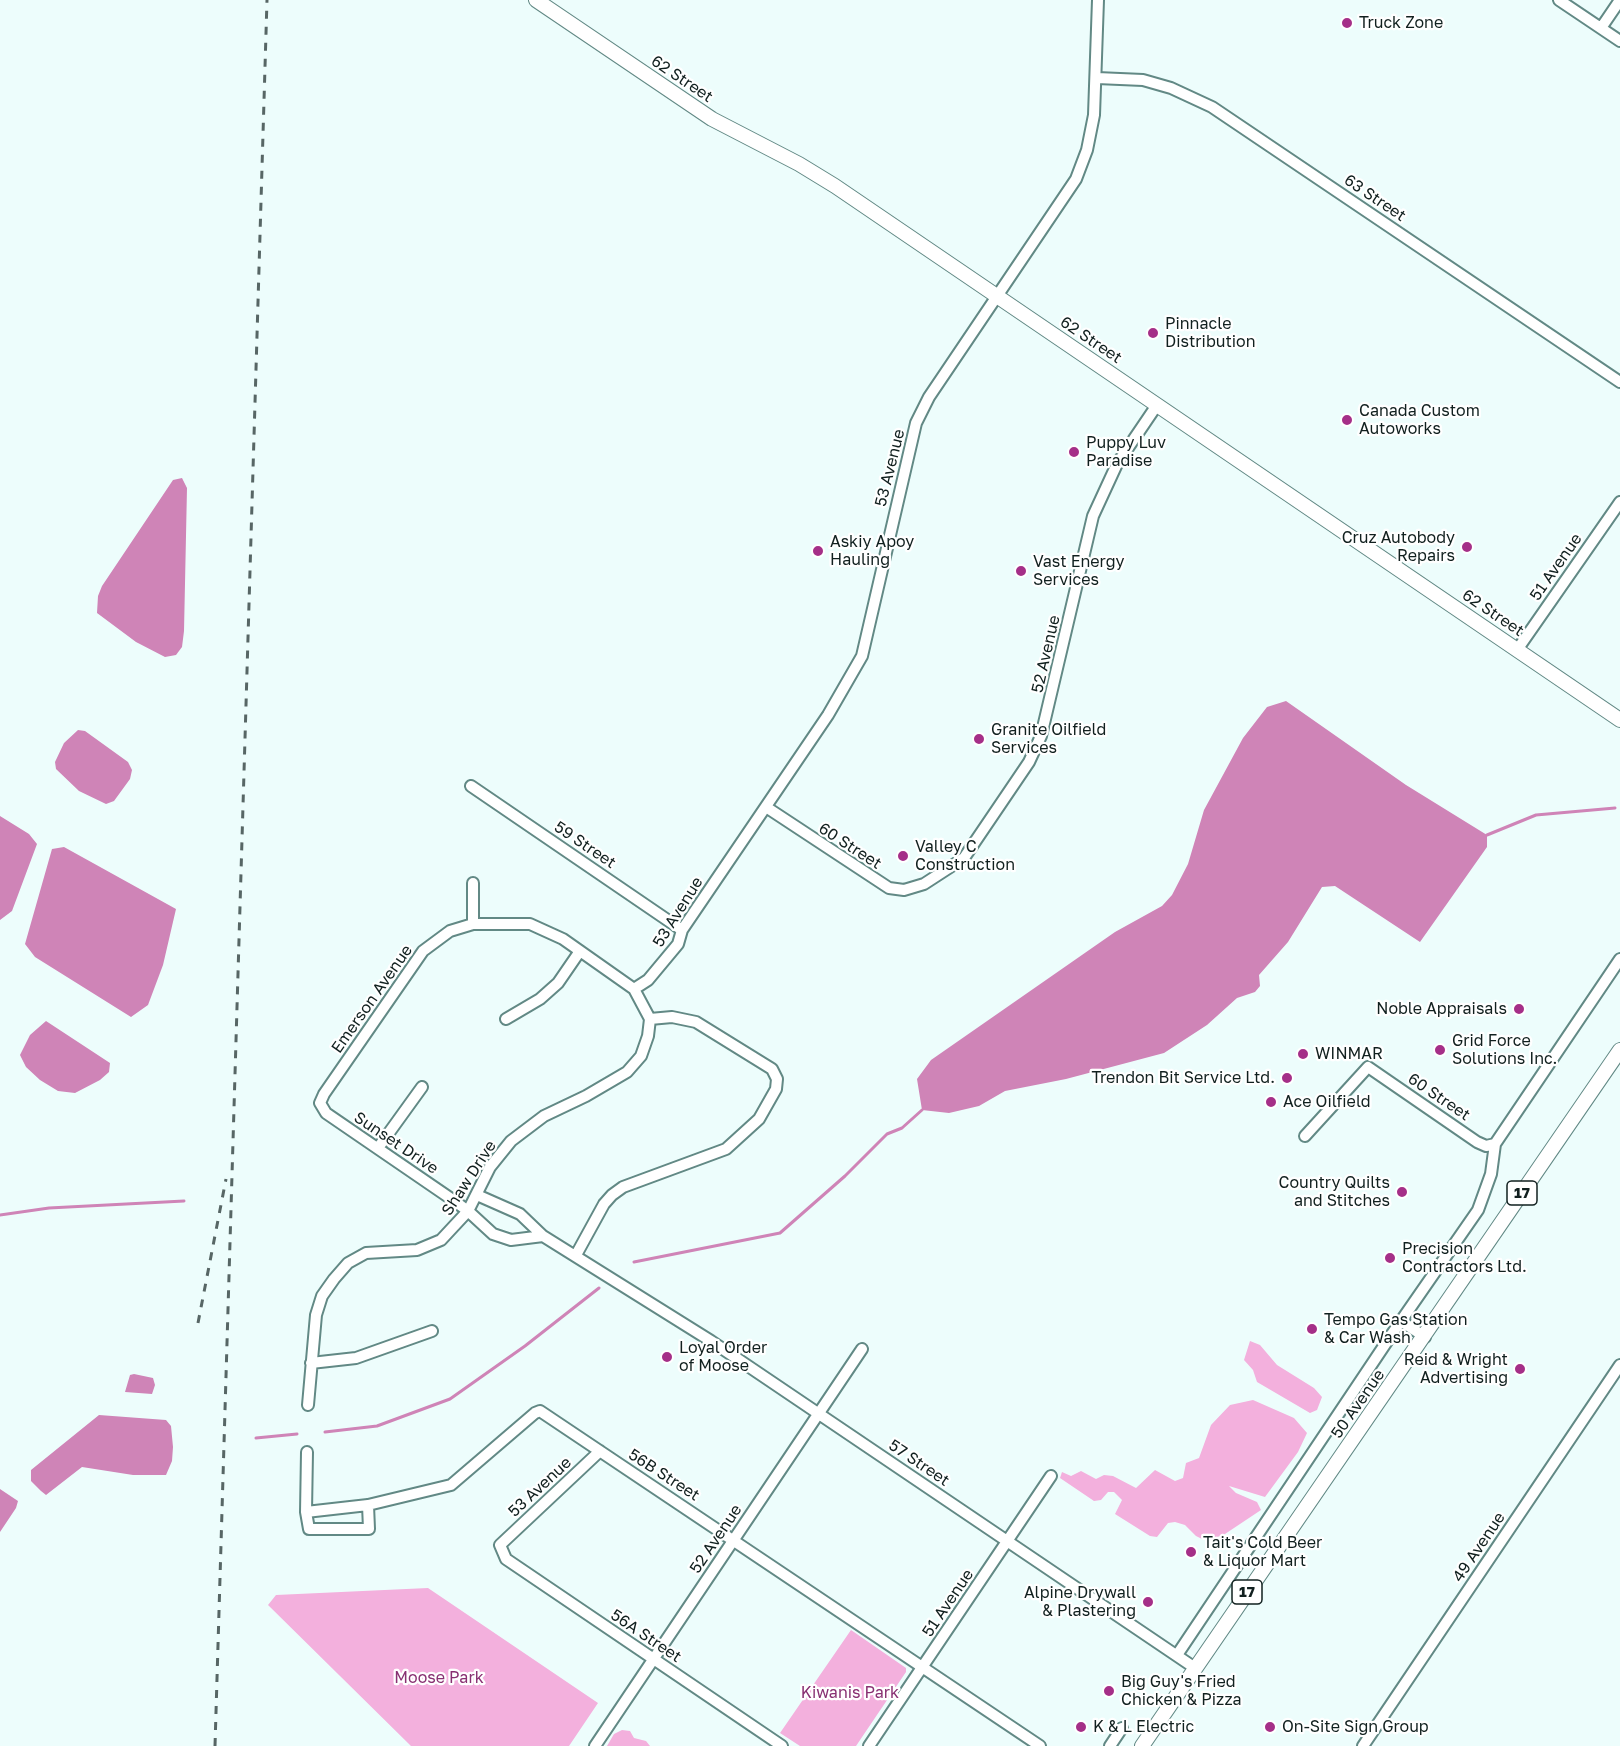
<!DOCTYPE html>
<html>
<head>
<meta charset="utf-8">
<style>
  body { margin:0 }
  canvas { display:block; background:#edfdfc }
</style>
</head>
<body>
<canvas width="1620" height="1746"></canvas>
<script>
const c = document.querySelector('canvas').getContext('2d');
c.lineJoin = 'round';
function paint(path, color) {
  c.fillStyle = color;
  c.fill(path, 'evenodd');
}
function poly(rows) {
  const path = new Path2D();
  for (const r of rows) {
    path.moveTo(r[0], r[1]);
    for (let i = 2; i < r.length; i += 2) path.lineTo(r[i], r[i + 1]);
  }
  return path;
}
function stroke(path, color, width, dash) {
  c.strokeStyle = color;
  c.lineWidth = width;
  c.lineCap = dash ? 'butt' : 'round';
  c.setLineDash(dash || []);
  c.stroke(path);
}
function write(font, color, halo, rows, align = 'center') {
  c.font = font + ' "Golos Text",sans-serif';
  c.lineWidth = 4.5;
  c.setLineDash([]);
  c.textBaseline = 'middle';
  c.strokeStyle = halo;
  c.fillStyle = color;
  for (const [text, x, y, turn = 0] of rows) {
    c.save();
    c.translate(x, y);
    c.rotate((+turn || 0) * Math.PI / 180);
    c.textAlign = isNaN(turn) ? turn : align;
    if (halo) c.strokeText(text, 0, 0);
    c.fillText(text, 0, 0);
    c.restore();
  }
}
const green = poly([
  [1250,1341,1260,1345,1277,1365,1314,1388,1322,1397,1317,1410,1310,1413,1257,1382,1253,1370,1244,1360],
  [1253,1400,1294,1418,1307,1433,1298,1452,1265,1497,1229,1486,1236,1493,1257,1502,1261,1510,1222,1536,1202,1539,1196,1536,1185,1525,1175,1522,1168,1523,1157,1537,1150,1536,1115,1514,1122,1500,1114,1492,1108,1492,1101,1500,1094,1501,1060,1478,1062,1472,1071,1476,1081,1471,1096,1479,1104,1475,1113,1476,1136,1488,1155,1470,1175,1481,1183,1478,1186,1463,1199,1458,1211,1425,1230,1405],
  [428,1588,598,1703,569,1746,411,1746,268,1605,276,1595],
  [851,1630,906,1668,906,1672,856,1746,800,1746,780,1733],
  [622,1730,630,1731,634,1738,646,1741,650,1746,607,1746,614,1734]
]);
const water = poly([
  [182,478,187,488,184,631,182,647,176,655,165,657,136,642,97,613,98,596,102,586,173,480],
  [1286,701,1406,785,1487,835,1487,847,1420,942,1335,886,1322,887,1288,942,1259,975,1260,986,1255,992,1237,998,1207,1025,1164,1053,1066,1079,1005,1091,979,1106,949,1113,922,1110,917,1079,931,1060,1115,932,1162,906,1172,895,1188,864,1204,810,1243,738,1267,707],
  [78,730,85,731,128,762,132,770,130,779,114,801,106,804,79,791,56,769,55,762,64,743],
  [0,816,29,834,37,844,12,911,0,920],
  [64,847,176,909,163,965,148,1005,131,1017,35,957,25,944,52,849],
  [46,1021,110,1063,109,1072,100,1080,75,1093,58,1091,40,1080,26,1067,20,1055,30,1035],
  [134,1374,153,1378,155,1385,152,1394,125,1392,130,1375],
  [99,1415,166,1420,171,1426,173,1447,172,1461,166,1475,133,1475,82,1467,46,1495,41,1491,31,1481,31,1470],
  [0,1489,18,1501,16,1508,0,1532]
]);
const stream = poly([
  [1487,835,1536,815,1615,808],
  [0,1215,49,1208,184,1201],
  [634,1262,780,1233,845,1176,887,1134,902,1128,922,1110],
  [325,1432,377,1426,450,1399,525,1346,599,1288],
  [256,1438,297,1434]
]);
const minor = poly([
  [1559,0,1620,41],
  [1601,28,1620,0],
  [1097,78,1143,80,1171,88,1212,107,1620,382],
  [1517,650,1620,502],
  [471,786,682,930],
  [766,807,889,888,904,890,924,884,964,858,1029,762,1041,736,1093,516,1117,464,1157,405],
  [473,883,473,924],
  [634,989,648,980,678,944,682,930,828,715,862,656,916,423,929,397,1076,179,1087,150,1094,115,1098,0],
  [506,1019,540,999,558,983,580,951],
  [1305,1136,1368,1067,1477,1142,1486,1146,1495,1144],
  [378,1148,422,1087],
  [477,1195,520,1214,543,1236,711,1341,1195,1668],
  [576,1255,604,1204,612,1195,623,1187,726,1149,759,1119,776,1089,777,1079,772,1069,696,1022,672,1017,650,1019],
  [1401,1321,1425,1337],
  [311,1363,356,1358,432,1331],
  [308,1405,316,1315,322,1296,334,1279,348,1263,366,1253,417,1250,441,1240,468,1211,490,1167,511,1141,544,1116,586,1096,627,1072,641,1056,648,1036,650,1019,634,989,563,939,530,924,473,924,450,931,423,951,324,1094,320,1103,326,1113,453,1200,468,1211,493,1234,511,1240,543,1236],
  [600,1451,500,1545,506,1559,782,1746],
  [307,1452,306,1512,309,1529,369,1529,368,1505],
  [306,1512,368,1505,451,1485,535,1413,540,1411,1040,1746],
  [1177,1655,1392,1334,1478,1210,1491,1174,1495,1144,1620,959],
  [595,1746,862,1349],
  [869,1746,1051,1476],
  [1110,1746,1122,1728],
  [1363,1746,1620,1365]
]);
const major = poly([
  [536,0,712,119,799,164,835,186,1620,720],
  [1142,1746,1620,1050]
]);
const rail = poly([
  [198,1323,226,1179],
  [215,1746,267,0]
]);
const markers = [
  [1347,23,6,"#a52f88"],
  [1153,333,6,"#a52f88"],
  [1347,420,6,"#a52f88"],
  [1074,452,6,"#a52f88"],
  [1467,547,6,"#a52f88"],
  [818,551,6,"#a52f88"],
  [1021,571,6,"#a52f88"],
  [979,739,6,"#a52f88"],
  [903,856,6,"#a52f88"],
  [1519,1009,6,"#a52f88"],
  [1440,1050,6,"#a52f88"],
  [1303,1054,6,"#a52f88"],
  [1287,1078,6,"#a52f88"],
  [1271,1102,6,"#a52f88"],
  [1402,1192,6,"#a52f88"],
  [1390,1258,6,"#a52f88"],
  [1312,1329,6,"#a52f88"],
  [667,1357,6,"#a52f88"],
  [1520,1369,6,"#a52f88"],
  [1191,1552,6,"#a52f88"],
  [1148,1602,6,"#a52f88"],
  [1109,1691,6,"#a52f88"],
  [1081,1727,6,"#a52f88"],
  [1270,1727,6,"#a52f88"]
];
const shields = [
  [1522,1193,30],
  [1247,1592,30]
];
const shieldNames = [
  ["17",1522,1193],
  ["17",1247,1592]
];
const poiNames = [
  ["Truck Zone",1359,23],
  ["Pinnacle",1165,324],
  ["Distribution",1165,342],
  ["Canada Custom",1359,411],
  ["Autoworks",1359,429],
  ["Puppy Luv",1086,443],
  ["Paradise",1086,461],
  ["Cruz Autobody",1455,538,"right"],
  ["Repairs",1455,556,"right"],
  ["Askiy Apoy",830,542],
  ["Hauling",830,560],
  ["Vast Energy",1033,562],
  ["Services",1033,580],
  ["Granite Oilfield",991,730],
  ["Services",991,748],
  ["Valley C",915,847],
  ["Construction",915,865],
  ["Noble Appraisals",1507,1009,"right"],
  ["Grid Force",1452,1041],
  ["Solutions Inc.",1452,1059],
  ["WINMAR",1315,1054],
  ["Trendon Bit Service Ltd.",1275,1078,"right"],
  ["Ace Oilfield",1283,1102],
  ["Country Quilts",1390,1183,"right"],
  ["and Stitches",1390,1201,"right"],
  ["Precision",1402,1249],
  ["Contractors Ltd.",1402,1267],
  ["Tempo Gas Station",1324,1320],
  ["& Car Wash",1324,1338],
  ["Loyal Order",679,1348],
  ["of Moose",679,1366],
  ["Reid & Wright",1508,1360,"right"],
  ["Advertising",1508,1378,"right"],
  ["Tait's Cold Beer",1203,1543],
  ["& Liquor Mart",1203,1561],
  ["Alpine Drywall",1136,1593,"right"],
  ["& Plastering",1136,1611,"right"],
  ["Big Guy's Fried",1121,1682],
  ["Chicken & Pizza",1121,1700],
  ["K & L Electric",1093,1727],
  ["On-Site Sign Group",1282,1727]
];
const streetNames = [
  ["62 Street",682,79,34],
  ["63 Street",1375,198,34],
  ["62 Street",1091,340,34],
  ["53 Avenue",890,468,-76],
  ["51 Avenue",1556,567,-55],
  ["62 Street",1493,613,34],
  ["52 Avenue",1046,654,-77],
  ["59 Street",585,845,34],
  ["60 Street",850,846,33],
  ["53 Avenue",678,912,-58],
  ["Emerson Avenue",372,999,-55],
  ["60 Street",1439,1097,34],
  ["Sunset Drive",396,1143,34],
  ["Shaw Drive",469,1178,-57],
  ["50 Avenue",1358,1404,-55],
  ["57 Street",919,1463,34],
  ["56B Street",664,1475,33],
  ["53 Avenue",540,1487,-43],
  ["52 Avenue",716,1539,-56],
  ["49 Avenue",1479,1547,-56],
  ["51 Avenue",948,1603,-56],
  ["56A Street",646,1636,34]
];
const parkNames = [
  ["Moose Park",439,1678],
  ["Kiwanis Park",850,1693]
];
paint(green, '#f3b0dd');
paint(water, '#cf84b7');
stroke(stream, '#cf84b7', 3);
stroke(minor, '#628985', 14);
stroke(major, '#628985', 16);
stroke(minor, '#fff', 10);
stroke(major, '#fff', 14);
stroke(rail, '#576665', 3, [8, 8]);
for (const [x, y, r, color] of markers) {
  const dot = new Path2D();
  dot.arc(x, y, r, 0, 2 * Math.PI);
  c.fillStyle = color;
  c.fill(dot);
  stroke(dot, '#fff', 2);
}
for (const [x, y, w] of shields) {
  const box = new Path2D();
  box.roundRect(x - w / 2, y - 12, w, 24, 4.5);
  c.fillStyle = '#fff';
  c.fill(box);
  stroke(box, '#11201f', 1.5);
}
write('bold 15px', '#11201f', null, shieldNames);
write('16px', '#11201f', '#fff', poiNames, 'left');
write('16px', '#11201f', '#fff', streetNames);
write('16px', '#883072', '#fff', parkNames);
</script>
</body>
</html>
